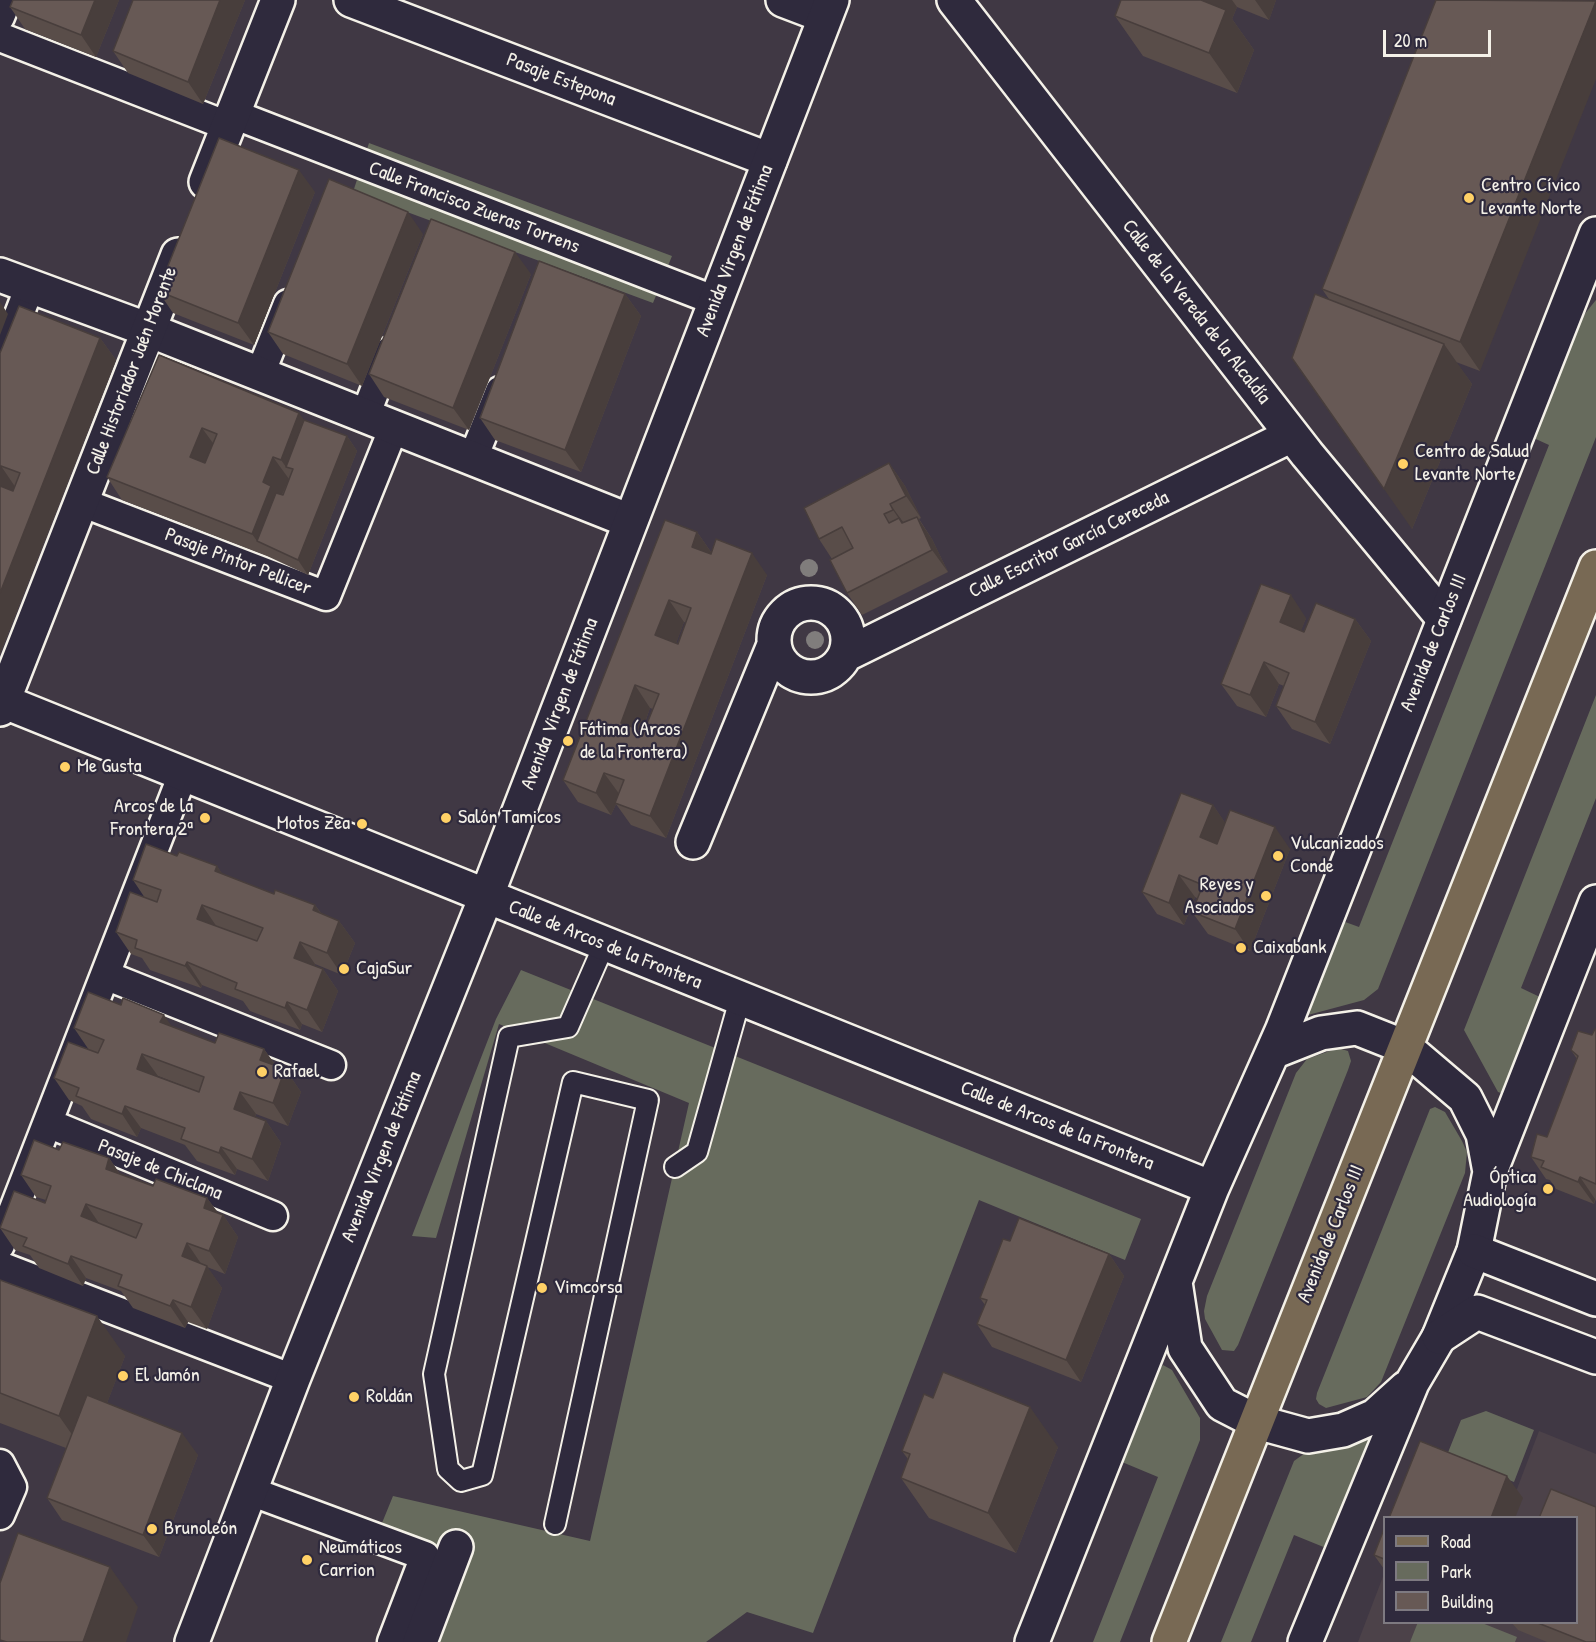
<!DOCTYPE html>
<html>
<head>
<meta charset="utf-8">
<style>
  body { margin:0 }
  #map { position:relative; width:1596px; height:1642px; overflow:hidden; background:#403844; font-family:"Patrick Hand",sans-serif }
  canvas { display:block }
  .legend { position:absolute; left:1383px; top:1516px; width:195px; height:108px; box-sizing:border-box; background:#2f2a3d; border:2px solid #7e7a81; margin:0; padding:8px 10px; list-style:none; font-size:18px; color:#f4f1e8 }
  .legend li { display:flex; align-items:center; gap:12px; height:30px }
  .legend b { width:30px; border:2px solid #7e7a81 }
  .scale { position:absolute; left:1383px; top:30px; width:108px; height:27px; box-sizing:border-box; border:3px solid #f4f1e8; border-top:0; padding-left:8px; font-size:18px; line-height:21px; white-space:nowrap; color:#f4f1e8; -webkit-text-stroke:4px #2f2a3d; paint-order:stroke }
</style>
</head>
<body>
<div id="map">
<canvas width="1596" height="1642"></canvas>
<ul class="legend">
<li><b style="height:8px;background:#786954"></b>Road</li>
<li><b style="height:16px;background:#676b5d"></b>Park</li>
<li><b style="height:16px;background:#675955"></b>Building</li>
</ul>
<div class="scale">20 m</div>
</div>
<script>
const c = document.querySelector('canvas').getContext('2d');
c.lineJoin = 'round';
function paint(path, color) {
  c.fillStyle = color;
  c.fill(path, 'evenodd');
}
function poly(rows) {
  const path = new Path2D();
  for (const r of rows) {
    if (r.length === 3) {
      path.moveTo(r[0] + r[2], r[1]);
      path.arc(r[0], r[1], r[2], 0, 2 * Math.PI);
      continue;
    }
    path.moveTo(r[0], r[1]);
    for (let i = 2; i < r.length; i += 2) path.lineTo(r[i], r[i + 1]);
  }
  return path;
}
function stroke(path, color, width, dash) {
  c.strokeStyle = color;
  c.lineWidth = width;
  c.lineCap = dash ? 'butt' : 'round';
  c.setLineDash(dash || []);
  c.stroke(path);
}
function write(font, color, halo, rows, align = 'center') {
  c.font = font + ' "Patrick Hand",sans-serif';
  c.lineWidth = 4.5;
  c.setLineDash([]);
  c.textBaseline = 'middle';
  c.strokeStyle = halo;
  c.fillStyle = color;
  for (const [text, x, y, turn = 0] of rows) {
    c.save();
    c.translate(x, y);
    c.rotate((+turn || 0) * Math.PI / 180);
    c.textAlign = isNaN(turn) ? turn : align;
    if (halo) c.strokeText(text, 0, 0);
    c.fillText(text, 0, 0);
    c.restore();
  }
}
const built = poly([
  [1539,1431,1596,1454,1596,1642,1358,1642,1384,1574,1384,1622,1576,1622,1576,1518,1407,1517,1517,1489]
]);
const green = poly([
  [369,143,672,256,653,303,353,192],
  [1596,300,1596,437,1378,989,1364,1000,1308,1015,1304,1010,1337,919,1359,927,1549,445,1527,435,1570,332],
  [1596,695,1596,798,1521,988,1542,998,1504,1094,1498,1092,1464,1030],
  [521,970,1141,1219,1125,1260,979,1200,813,1633,747,1612,706,1642,435,1642,442,1547,382,1523,393,1496,590,1541,689,1103,499,1024,436,1238,412,1236,496,1019],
  [1338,1048,1348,1051,1351,1061,1348,1070,1238,1345,1234,1351,1222,1350,1205,1319,1204,1311,1207,1296,1296,1073,1307,1059],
  [1435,1107,1445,1112,1462,1141,1467,1152,1465,1173,1381,1382,1367,1397,1326,1408,1319,1404,1316,1399,1317,1393,1430,1109],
  [1163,1365,1172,1370,1200,1418,1200,1440,1120,1642,1093,1642,1158,1477,1122,1462,1157,1372],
  [1486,1411,1534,1430,1514,1482,1447,1455,1461,1420],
  [1370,1438,1326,1548,1294,1535,1251,1642,1221,1642,1294,1461,1305,1453],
  [1418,1622,1482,1623,1517,1637,1515,1642,1410,1642]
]);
const service = poly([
  [675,1167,697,1152,740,999],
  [555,1524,648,1100,573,1082,482,1475,461,1481,448,1469,434,1374,509,1037,568,1027,604,945]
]);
const pedestrian = poly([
  [0,17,7,0],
  [0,37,228,126],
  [233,114,716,301],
  [0,364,30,286],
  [260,374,288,304],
  [365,416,390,351],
  [473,458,500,391],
  [81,502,326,596,394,427],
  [105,975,331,1065],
  [48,1123,273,1216],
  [0,1245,183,774],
  [0,1266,293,1379],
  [0,1464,12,1487,0,1515],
  [250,1491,425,1556,392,1642]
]);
const minor = poly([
  [351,0,770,160],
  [783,0,825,16],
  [954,0,1307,454,1444,619],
  [0,275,149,330,630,521],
  [811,640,37],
  [845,655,1292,435],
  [693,842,774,645],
  [420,1642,456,1547]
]);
const tertiary = poly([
  [206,182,278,0],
  [0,700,1212,1188],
  [0,709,178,255],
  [1273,1052,1321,1033,1357,1028,1405,1047,1465,1098,1483,1134,1490,1172],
  [1175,1282,1185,1348,1222,1404,1257,1422,1308,1436,1343,1430,1375,1416,1406,1388],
  [192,1642,293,1379,486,897,832,0],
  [1032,1642,1212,1188,1282,1031,1596,234],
  [1305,1642,1412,1383,1439,1337,1474,1251,1490,1172,1596,902]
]);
const secondary = poly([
  [1474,1251,1596,1299],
  [1439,1337,1477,1312,1596,1357]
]);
const primary = poly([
  [1169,1642,1596,567]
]);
const trees = [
  [809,568],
  [815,640]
];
const wall = poly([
  [13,0,119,0,96,57,25,29,10,7],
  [133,0,245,0,203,104,128,73,113,51],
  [1121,0,1276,0,1269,20,1237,7,1232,19,1254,50,1237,93,1143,56,1115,16],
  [1436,0,1480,371,1456,362,1472,384,1412,529,1329,299,1322,289],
  [315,192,254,345,173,313,158,291],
  [423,234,362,386,283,354,268,332],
  [531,274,469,430,384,397,369,374],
  [625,294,641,316,581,472,495,440,480,418],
  [100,338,116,360,0,654,0,353],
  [159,355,304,420,347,436,357,451,308,575,267,556,122,500,107,477],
  [889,463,905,486,921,518,919,519,932,539,948,572,862,615,847,593,832,559,819,539],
  [697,532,711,552,767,575,666,838,631,825,616,804,611,815,578,802,563,780],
  [684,622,686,623,678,644,676,643],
  [650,708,653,709,644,731,642,731],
  [1306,618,1301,630,1304,632,1355,619,1371,641,1330,744,1292,729,1276,706,1284,686,1279,684,1266,717,1237,706,1221,684],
  [1213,805,1225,823,1290,849,1250,951,1208,934,1192,912,1198,899,1195,897,1184,925,1157,914,1142,892],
  [177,856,217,866,222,874,274,894,315,905,321,913,339,921,355,943,342,975,315,964,315,966,323,969,338,991,322,1032,302,1024,300,1030,250,1011,243,1001,202,985,201,988,150,970,142,958,131,954,116,932,145,898,133,880],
  [172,1026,215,1043,264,1049,276,1066,285,1069,301,1092,288,1126,256,1114,255,1117,266,1121,281,1143,268,1181,237,1169,235,1175,197,1161,185,1145,141,1128,137,1137,91,1119,82,1106,69,1100,54,1078,89,1050,74,1028],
  [158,1076,199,1092,157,1077],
  [1596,1030,1596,1199,1594,1204,1556,1189,1550,1180,1546,1179,1531,1157,1547,1137,1577,1059,1571,1050,1592,1035],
  [59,1150,109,1158,120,1174,153,1186,207,1198,218,1213,223,1215,238,1237,225,1274,207,1267,222,1288,207,1329,188,1322,185,1328,133,1308,121,1291,86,1278,83,1286,39,1268,30,1255,15,1250,0,1228,45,1203,46,1200,36,1197,21,1175],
  [1010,1241,1109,1254,1124,1276,1081,1382,992,1347,977,1324,985,1305,980,1298],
  [0,1280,125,1356,107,1403,198,1455,159,1557,62,1520,47,1498,66,1448,0,1423],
  [933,1398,1058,1447,1016,1553,929,1518,901,1478,908,1459,902,1451],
  [1384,1529,1384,1569,1374,1555],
  [1512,1623,1576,1623,1596,1642,1547,1642,1518,1630]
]);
const shadedWall = poly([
  [95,0,119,0,96,57,81,35],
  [220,0,245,0,203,104,188,82],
  [1198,0,1232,0,1237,7,1232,19,1254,50,1237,93,1209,53],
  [1255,0,1276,0,1269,20],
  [1596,1,1596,79,1480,371,1460,342],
  [299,170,315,192,254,345,238,323],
  [408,212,423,234,362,386,347,364],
  [515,252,531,274,469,430,453,408],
  [625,294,641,316,581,472,565,450],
  [0,302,8,314,0,335],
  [100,338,116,360,0,654,0,593],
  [1444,344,1472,384,1412,529,1384,489],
  [299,413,315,435,293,469,286,467,281,460],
  [202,428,218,450,205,479,190,457],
  [347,436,357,451,308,575,298,560],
  [273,457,289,479,280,499,257,541,252,534,263,482],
  [889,463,905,486,921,518,906,496],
  [1,466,16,488,9,506,0,492,0,468],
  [890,504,906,526,917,545,893,510],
  [917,517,932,539,948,572,932,550],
  [697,532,713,555,692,547],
  [752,553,767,575,666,838,650,816],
  [1291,595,1306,618,1296,644,1280,622],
  [669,600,684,622,671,657,655,635],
  [1355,619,1371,641,1330,744,1315,722],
  [1264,662,1279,684,1266,717,1250,695],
  [635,685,650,708,637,745,621,723],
  [604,773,620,795,611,815,596,793],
  [1213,805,1228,827,1216,859,1200,837],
  [1275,827,1290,849,1250,951,1235,929],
  [217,866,232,888,215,871],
  [1179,875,1195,897,1184,925,1169,903],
  [202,905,217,927,197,919],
  [315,905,330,927,313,910],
  [339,921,355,943,342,975,327,953],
  [300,942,315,964,309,980,294,958],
  [187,962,202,985,201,988,185,966],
  [323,969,338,991,322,1032,307,1010],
  [287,1002,302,1024,300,1030,285,1008],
  [164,1015,179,1037,160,1022],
  [264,1049,280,1072,260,1060],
  [142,1054,158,1076,152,1091,137,1069],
  [285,1069,301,1092,288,1126,273,1103],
  [240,1092,256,1114,249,1131,234,1109],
  [125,1106,141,1128,137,1137,122,1114],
  [266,1121,281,1143,268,1181,252,1159],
  [221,1147,237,1169,235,1175,219,1153],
  [109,1158,124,1180,106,1169],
  [1580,1177,1595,1199,1594,1204,1578,1182],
  [207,1198,222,1218,223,1215,238,1237,225,1274,209,1251,204,1208],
  [86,1204,101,1226,81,1216],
  [187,1243,202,1265,182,1256],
  [1109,1254,1124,1276,1081,1382,1066,1360],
  [71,1256,86,1278,83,1286,68,1264],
  [207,1266,222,1288,207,1329,191,1307],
  [173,1300,188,1322,185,1328,170,1306],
  [97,1316,125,1356,87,1456,59,1416],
  [1030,1407,1058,1447,1016,1553,988,1513],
  [182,1433,198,1455,159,1557,143,1535],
  [1507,1476,1523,1498,1515,1518,1491,1518],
  [110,1567,138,1607,126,1642,83,1642]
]);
const building = poly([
  [13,0,95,0,81,35,10,7,13,0],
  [133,0,220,0,188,82,113,51,133,0],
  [1121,0,1201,0,1226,10,1209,53,1115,16,1121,0],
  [1436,0,1596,1,1460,342,1322,289,1436,0],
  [219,138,299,170,238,323,158,291,219,138],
  [329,179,408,212,347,364,268,332,329,179],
  [431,219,515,252,453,408,369,374,431,219],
  [539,261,625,294,565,450,480,418,539,261],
  [1315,294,1444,344,1384,489,1292,358,1315,294],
  [19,306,100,338,0,593,0,486,13,491,20,473,1,466,0,468,0,353,19,306],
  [159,355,299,413,281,460,273,457,263,482,271,486,252,534,107,477,159,355],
  [202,428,217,434,205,463,190,457,202,428],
  [304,420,347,436,298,560,257,541,276,493,283,495,293,469,286,467,304,420],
  [889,463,906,496,890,504,893,510,884,514,889,523,899,518,902,523,917,517,932,550,847,593,830,560,853,548,842,527,819,539,804,508,889,463],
  [665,520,697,532,692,547,711,554,716,539,752,553,650,816,615,803,624,780,604,773,596,793,563,780,665,520],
  [669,600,691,608,678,644,655,635,669,600],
  [635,685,659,694,644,731,621,723,635,685],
  [1261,584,1291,595,1280,622,1304,632,1316,603,1355,619,1315,722,1276,706,1289,673,1264,662,1250,695,1221,684,1261,584],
  [1181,793,1213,805,1200,837,1217,844,1230,810,1275,827,1235,929,1192,912,1203,885,1179,875,1169,903,1142,892,1181,793],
  [146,844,177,856,179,852,217,866,215,871,274,894,275,890,315,905,313,910,339,921,327,953,300,942,294,958,323,969,307,1010,287,1002,285,1008,235,989,237,983,187,962,185,966,135,948,137,940,116,932,130,892,157,902,161,890,133,880,146,844],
  [202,905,263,928,257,941,197,919,202,905],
  [88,992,121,1005,123,998,164,1015,160,1022,215,1043,219,1033,264,1049,260,1060,285,1069,273,1103,240,1092,234,1109,266,1121,252,1159,221,1147,219,1153,181,1139,185,1128,125,1106,122,1114,76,1096,79,1088,54,1078,68,1042,98,1053,104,1040,74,1028,88,992],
  [142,1054,204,1077,199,1092,137,1069,142,1054],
  [1595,1029,1596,1030,1596,1184,1580,1177,1578,1182,1541,1167,1544,1161,1531,1157,1537,1134,1547,1137,1578,1056,1571,1050,1578,1031,1592,1035,1595,1029],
  [34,1140,59,1150,63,1142,109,1158,106,1169,153,1186,156,1179,207,1198,204,1208,223,1215,209,1251,187,1243,182,1256,207,1266,191,1307,173,1300,170,1306,118,1286,122,1275,71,1256,68,1264,23,1246,27,1238,0,1228,14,1191,45,1203,51,1186,21,1175,34,1140],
  [86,1204,142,1224,136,1238,81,1216,86,1204],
  [1019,1218,1109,1254,1066,1360,977,1324,987,1300,980,1298,1003,1239,1010,1241,1019,1218],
  [0,1280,97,1316,59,1416,0,1393,0,1280],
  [943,1372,1030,1407,988,1513,901,1478,910,1454,902,1451,924,1394,933,1398,943,1372],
  [87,1395,182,1433,143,1535,47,1498,87,1395],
  [1420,1441,1507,1476,1491,1518,1389,1518,1420,1441],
  [1551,1489,1596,1507,1596,1642,1586,1642,1538,1623,1576,1623,1576,1518,1539,1518,1551,1489],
  [1384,1529,1384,1559,1374,1555,1384,1529],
  [18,1533,110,1567,83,1642,7,1642,0,1640,0,1583,18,1533]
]);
const markers = [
  [1469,198,6,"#ffd166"],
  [1403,464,6,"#ffd166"],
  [568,741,6,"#ffd166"],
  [65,767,6,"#ffd166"],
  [205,818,6,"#ffd166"],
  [446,818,6,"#ffd166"],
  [362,824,6,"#ffd166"],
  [1278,856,6,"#ffd166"],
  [1266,896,6,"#ffd166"],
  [1241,948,6,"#ffd166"],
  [344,969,6,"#ffd166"],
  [262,1072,6,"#ffd166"],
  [1548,1189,6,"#ffd166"],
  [542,1288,6,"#ffd166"],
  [123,1376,6,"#ffd166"],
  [354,1397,6,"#ffd166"],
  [152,1529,6,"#ffd166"],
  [307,1560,6,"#ffd166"]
];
const streetNames = [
  ["Pasaje Estepona",561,80,21],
  ["Calle Francisco Zueras Torrens",474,208,21],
  ["Avenida Virgen de Fátima",735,251,-69],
  ["Calle de la Vereda de la Alcaldía",1196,312,52],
  ["Calle Historiador Jaén Morente",132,371,-69],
  ["Calle Escritor García Cereceda",1069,545,-26],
  ["Pasaje Pintor Pellicer",238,562,21],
  ["Avenida de Carlos III",1434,643,-68],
  ["Avenida Virgen de Fátima",560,704,-69],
  ["Calle de Arcos de la Frontera",605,945,22],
  ["Calle de Arcos de la Frontera",1057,1126,22],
  ["Avenida Virgen de Fátima",382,1157,-68],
  ["Pasaje de Chiclana",160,1170,22],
  ["Avenida de Carlos III",1331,1234,-68]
];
const poiNames = [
  ["Centro Cívico",1481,186],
  ["Levante Norte",1481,209],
  ["Centro de Salud",1415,452],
  ["Levante Norte",1415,475],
  ["Fátima (Arcos",580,730],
  ["de la Frontera)",580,753],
  ["Me Gusta",77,767],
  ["Arcos de la",193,807,"right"],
  ["Frontera 2ª",193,830,"right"],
  ["Salón Tamicos",458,818],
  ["Motos Zea",350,824,"right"],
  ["Vulcanizados",1290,844],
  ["Conde",1290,867],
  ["Reyes y",1254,885,"right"],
  ["Asociados",1254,908,"right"],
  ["Caixabank",1253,948],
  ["CajaSur",356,969],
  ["Rafael",274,1072],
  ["Óptica",1536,1178,"right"],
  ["Audiología",1536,1201,"right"],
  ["Vimcorsa",554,1288],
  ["El Jamón",135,1376],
  ["Roldán",366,1397],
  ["Brunoleón",164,1529],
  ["Neumáticos",319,1548],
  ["Carrion",319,1571]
];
paint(built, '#4c4249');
paint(green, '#676b5d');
stroke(service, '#f4f1e8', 24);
stroke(pedestrian, '#f4f1e8', 33);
stroke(minor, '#f4f1e8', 38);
stroke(tertiary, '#f4f1e8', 38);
stroke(secondary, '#f4f1e8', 38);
stroke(primary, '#f4f1e8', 38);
stroke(service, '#2f2a3d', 20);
stroke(pedestrian, '#2f2a3d', 28);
stroke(minor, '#2f2a3d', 33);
stroke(tertiary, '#2f2a3d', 33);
stroke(secondary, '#2f2a3d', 33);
stroke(primary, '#786954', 33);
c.fillStyle = '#807d7c';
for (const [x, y] of trees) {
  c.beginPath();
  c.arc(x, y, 9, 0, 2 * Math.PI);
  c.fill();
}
paint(wall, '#594d49');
paint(shadedWall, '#483e3c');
paint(building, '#675955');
stroke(building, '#483e3c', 1.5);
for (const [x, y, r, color] of markers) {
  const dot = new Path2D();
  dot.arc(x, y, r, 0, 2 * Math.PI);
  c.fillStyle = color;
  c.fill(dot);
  stroke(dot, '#2f2a3d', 2);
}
write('20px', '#f4f1e8', '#2f2a3d', streetNames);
write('20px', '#f4f1e8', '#2f2a3d', poiNames, 'left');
</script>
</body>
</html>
